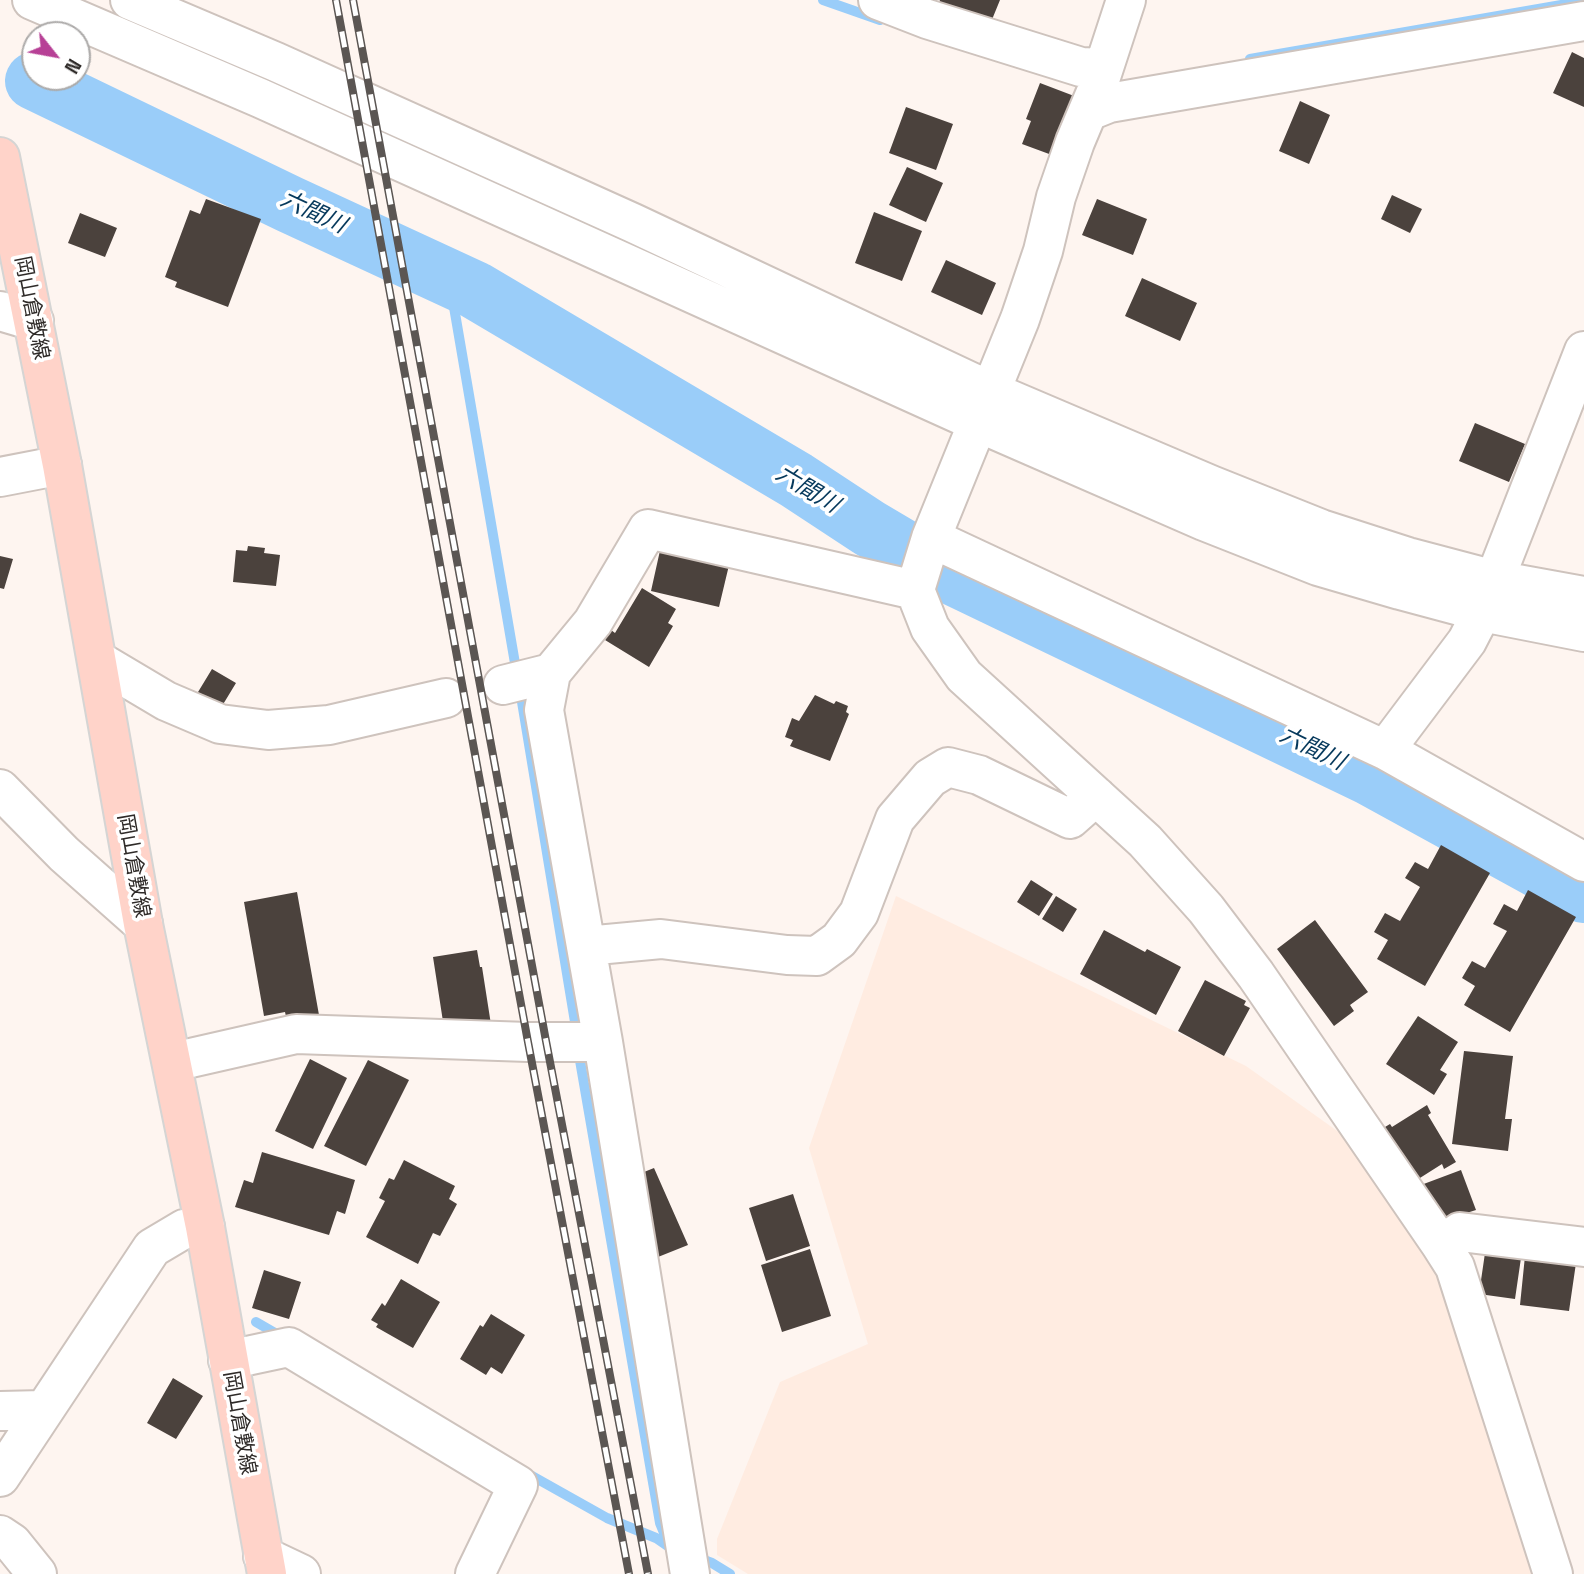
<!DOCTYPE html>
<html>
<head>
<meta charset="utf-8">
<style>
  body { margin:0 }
  #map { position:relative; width:1584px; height:1574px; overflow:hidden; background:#fef5f0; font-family:"Space Grotesk",sans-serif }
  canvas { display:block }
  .north { position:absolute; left:21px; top:21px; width:70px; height:70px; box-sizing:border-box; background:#fff; border:2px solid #acaaa9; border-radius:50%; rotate:121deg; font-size:19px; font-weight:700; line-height:28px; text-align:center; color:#2f2b29 }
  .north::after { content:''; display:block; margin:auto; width:24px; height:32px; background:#b74096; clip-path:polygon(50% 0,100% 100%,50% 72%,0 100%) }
</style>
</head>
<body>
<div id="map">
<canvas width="1584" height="1574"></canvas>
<div class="north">N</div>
</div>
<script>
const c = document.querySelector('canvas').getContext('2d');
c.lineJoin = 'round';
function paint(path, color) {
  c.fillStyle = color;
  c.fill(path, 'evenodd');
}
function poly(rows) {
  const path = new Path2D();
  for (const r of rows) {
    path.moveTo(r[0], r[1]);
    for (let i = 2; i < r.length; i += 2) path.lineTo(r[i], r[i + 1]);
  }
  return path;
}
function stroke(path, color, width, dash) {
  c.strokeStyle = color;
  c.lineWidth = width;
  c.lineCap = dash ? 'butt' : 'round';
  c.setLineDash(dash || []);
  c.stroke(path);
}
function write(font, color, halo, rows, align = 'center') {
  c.font = font + ' "Space Grotesk","Noto Sans JP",sans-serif';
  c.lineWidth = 7;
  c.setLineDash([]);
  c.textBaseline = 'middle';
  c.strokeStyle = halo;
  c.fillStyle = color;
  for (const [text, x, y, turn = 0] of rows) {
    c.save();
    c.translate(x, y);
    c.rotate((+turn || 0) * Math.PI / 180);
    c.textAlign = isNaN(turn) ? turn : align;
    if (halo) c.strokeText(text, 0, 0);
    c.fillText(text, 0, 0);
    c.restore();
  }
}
const built = poly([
  [896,896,1246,1066,1357,1145,1444,1268,1541,1574,748,1574,717,1555,717,1539,780,1382,868,1344,809,1148]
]);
const stream = poly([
  [823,0,880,20],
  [1250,59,1584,1],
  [449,278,517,675],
  [520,690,577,1034],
  [578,1049,660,1523,667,1540],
  [256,1322,282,1337],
  [525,1472,607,1518,656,1538,669,1547],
  [696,1557,712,1563,730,1574]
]);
const river = poly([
  [34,81,289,204,475,290,796,480,869,528,940,570,1369,776,1584,894]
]);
const building = poly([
  [940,0,1000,0,991,22,939,2],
  [1572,52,1584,58,1584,107,1553,93],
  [1040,83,1082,99,1060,158,1022,144,1031,121,1026,119],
  [1300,101,1330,115,1309,164,1279,151],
  [906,107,953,124,936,170,889,153],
  [907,167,943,183,926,222,889,205],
  [1392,195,1422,209,1410,233,1381,219],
  [206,199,261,219,228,307,175,287,177,282,165,277,190,210,200,214],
  [1097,199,1147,219,1133,255,1082,235],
  [874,212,922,231,902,281,855,263],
  [80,213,117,228,105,257,68,243],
  [946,260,996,283,982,315,931,292],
  [1142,278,1197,303,1180,341,1125,316],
  [1475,423,1525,444,1509,482,1459,461],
  [248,546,265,548,264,553,280,555,276,586,233,582,236,550,247,551],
  [661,546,730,561,719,607,651,591],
  [0,556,13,559,4,589,0,588],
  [642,588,676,609,668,623,673,626,649,667,605,640,611,630,615,633],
  [212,669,236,683,219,711,195,697],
  [815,695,834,704,836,701,848,706,846,712,849,714,830,761,790,746,793,740,785,737,792,718,799,721],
  [1441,845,1490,873,1425,986,1377,959,1388,940,1374,932,1385,913,1400,921,1420,887,1405,878,1415,862,1428,869],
  [1031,880,1053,894,1039,916,1017,902],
  [1528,890,1576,917,1510,1032,1464,1005,1475,986,1462,978,1472,961,1485,968,1507,931,1493,924,1504,904,1517,911],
  [297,892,319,1015,287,1021,285,1012,264,1016,244,902],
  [1056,896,1077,909,1063,932,1042,919],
  [1315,920,1368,992,1350,1005,1354,1011,1334,1026,1277,949],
  [1104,930,1145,952,1147,949,1181,967,1156,1015,1080,974],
  [477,950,480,967,482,967,492,1031,444,1028,433,957],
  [1205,980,1246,1001,1244,1005,1250,1008,1224,1056,1178,1031],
  [1418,1016,1458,1042,1440,1070,1447,1074,1434,1095,1386,1064],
  [1464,1051,1513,1056,1505,1119,1512,1119,1508,1151,1452,1144],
  [310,1059,347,1078,313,1149,275,1131],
  [368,1060,409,1080,366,1166,324,1146],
  [1427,1105,1431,1113,1428,1115,1456,1162,1444,1169,1442,1164,1412,1183,1409,1168,1393,1140,1388,1143,1380,1130,1390,1124,1392,1127],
  [262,1152,355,1180,345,1214,337,1211,329,1235,235,1207,244,1180,253,1183],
  [404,1160,455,1186,449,1199,457,1204,440,1236,433,1233,418,1264,366,1237,385,1201,379,1198,389,1178,394,1180],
  [654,1168,688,1245,653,1259,629,1178],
  [1461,1170,1476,1210,1435,1223,1421,1185],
  [793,1194,810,1246,766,1261,749,1208],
  [810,1249,831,1316,782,1332,761,1265],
  [1485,1253,1521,1258,1515,1299,1479,1294],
  [1525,1256,1576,1263,1569,1311,1520,1305],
  [264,1270,301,1282,289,1319,252,1308],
  [401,1279,440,1302,413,1348,376,1327,378,1324,371,1320,382,1303,385,1306],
  [491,1314,525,1335,502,1374,491,1367,486,1375,460,1359,480,1325,483,1327],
  [173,1378,203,1396,176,1439,147,1423]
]);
const minor = poly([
  [32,0,260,98,977,422,1204,521,1318,566,1400,590,1482,612,1584,632],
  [130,0,276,62,633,223,990,391,1211,485,1321,529,1408,557,1495,580,1584,596],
  [878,0,927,19,1081,67,1103,68],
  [1126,0,1096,92,1075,142,1056,197,1043,251,1020,319,931,538,915,590,930,628,964,676,1145,841,1206,909,1256,975,1441,1245,1455,1267,1553,1574],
  [1089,111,1109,103,1584,21],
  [0,311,34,321],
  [0,477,62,465],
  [931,538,1385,750,1584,862],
  [97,660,166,701,220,724,268,730,329,725,446,698],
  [551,673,544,710,603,1042,690,1574],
  [503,685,551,673,593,622,648,529,915,590],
  [1385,750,1467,641,1482,612,1584,351],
  [0,789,64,854,143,924],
  [586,946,661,939,787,955,817,956,839,940,859,913,895,819,930,778,948,767,979,775,1070,819,1096,796],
  [173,1062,296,1034,528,1042,603,1042],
  [1441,1245,1460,1232,1584,1247],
  [228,1360,289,1347,518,1485,475,1574],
  [0,1411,43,1410],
  [0,1477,152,1248,184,1229,205,1227],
  [0,1535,12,1543,37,1574],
  [263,1556,301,1574]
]);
const major = poly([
  [0,157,62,465,143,924,205,1227,267,1574]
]);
const rail = poly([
  [336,0,528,1042,629,1574],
  [353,0,546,1041,648,1574]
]);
const streetNames = [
  ["岡山倉敷線",31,308,79],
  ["岡山倉敷線",133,866,80],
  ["岡山倉敷線",239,1423,80]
];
const waterNames = [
  ["六間川",313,213,25],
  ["六間川",807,490,31],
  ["六間川",1312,749,26]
];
paint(built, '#ffece1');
stroke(stream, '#9acdf9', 10);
stroke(river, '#9acdf9', 58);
paint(building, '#4b423d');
stroke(minor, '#cec3bd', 42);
stroke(major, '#d5d5d4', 42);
stroke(minor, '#fff', 38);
stroke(major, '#ffd3c9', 38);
stroke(rail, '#5b5653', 8);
stroke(rail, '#fff', 5, [16]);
write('21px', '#2f2b29', '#fff', streetNames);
write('italic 23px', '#06395c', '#fff', waterNames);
</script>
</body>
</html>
